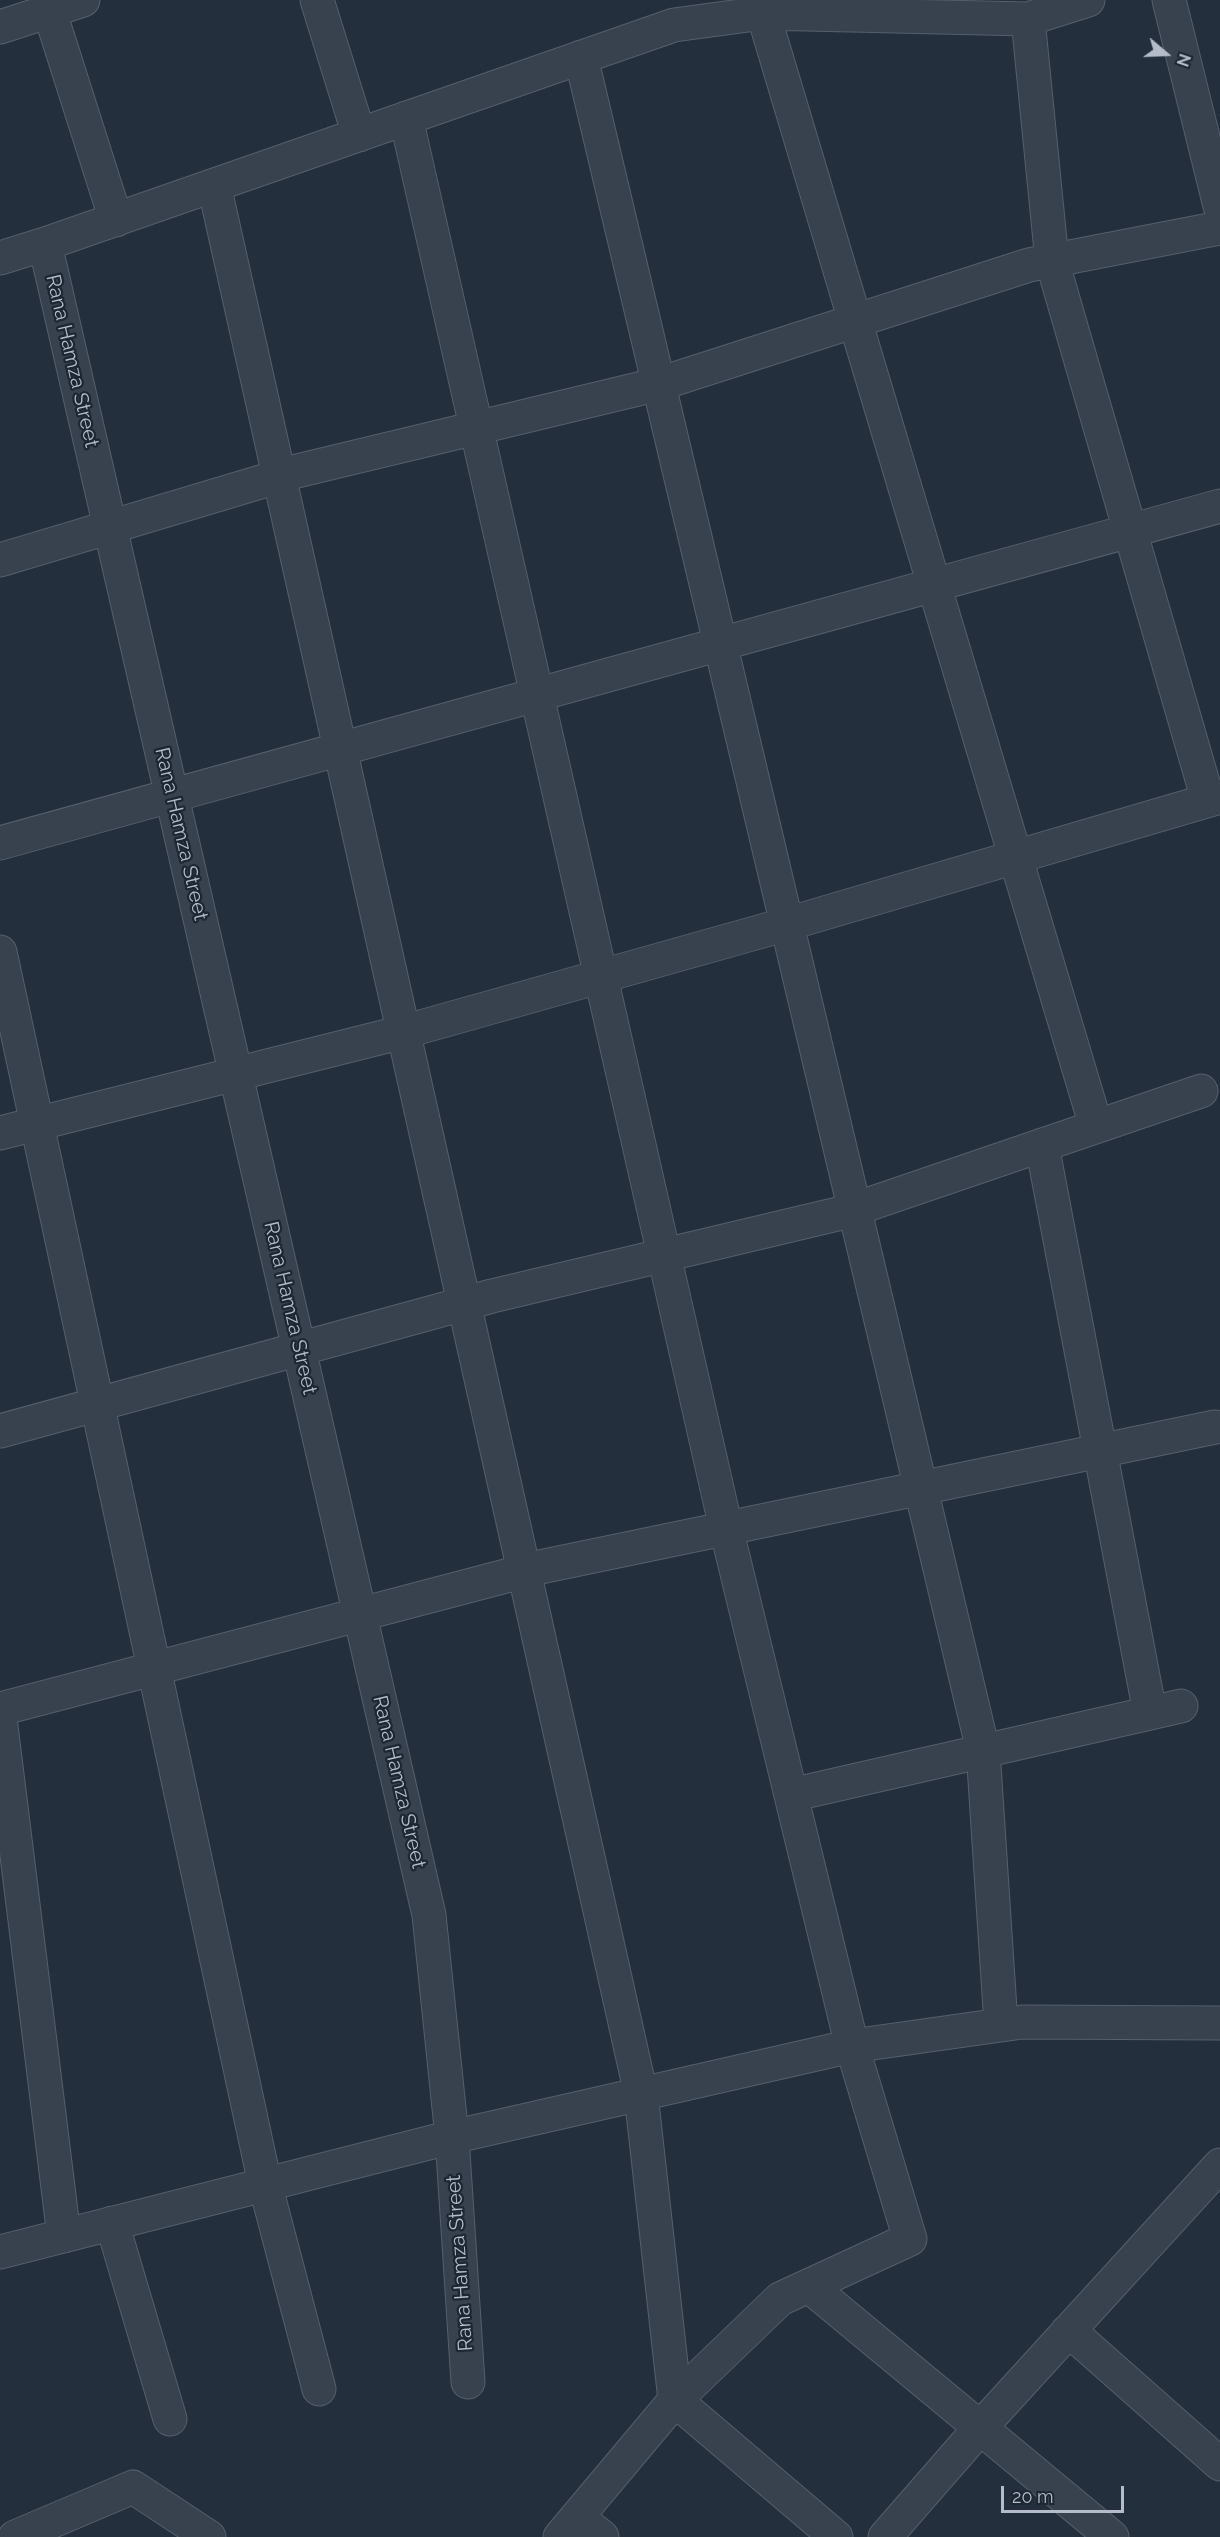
<!DOCTYPE html>
<html>
<head>
<meta charset="utf-8">
<style>
  body { margin:0 }
  #map { position:relative; width:1220px; height:2537px; overflow:hidden; background:#242f3e; font-family:Raleway,sans-serif }
  canvas { display:block }
  .north { position:absolute; left:1136px; top:24px; width:60px; height:60px; -webkit-text-stroke:4px #1d2633; paint-order:stroke; rotate:109deg; font-size:16px; font-weight:700; line-height:24px; text-align:center; color:#b4bcc9 }
  .north::after { content:''; display:block; margin:auto; width:21px; height:27px; background:#b4bcc9; clip-path:polygon(50% 0,100% 100%,50% 72%,0 100%) }
  .scale { position:absolute; left:1001px; top:2486px; width:123px; height:27px; box-sizing:border-box; border:3px solid #b4bcc9; border-top:0; padding-left:8px; font-size:18px; line-height:21px; white-space:nowrap; color:#b4bcc9; -webkit-text-stroke:4px #1d2633; paint-order:stroke }
</style>
</head>
<body>
<div id="map">
<canvas width="1220" height="2537"></canvas>
<div class="north">N</div>
<div class="scale">20 m</div>
</div>
<script>
const c = document.querySelector('canvas').getContext('2d');
c.lineJoin = 'round';
function poly(rows) {
  const path = new Path2D();
  for (const r of rows) {
    path.moveTo(r[0], r[1]);
    for (let i = 2; i < r.length; i += 2) path.lineTo(r[i], r[i + 1]);
  }
  return path;
}
function stroke(path, color, width, dash) {
  c.strokeStyle = color;
  c.lineWidth = width;
  c.lineCap = dash ? 'butt' : 'round';
  c.setLineDash(dash || []);
  c.stroke(path);
}
function write(font, color, halo, rows, align = 'center') {
  c.font = font + ' Raleway,sans-serif';
  c.lineWidth = 4.5;
  c.setLineDash([]);
  c.textBaseline = 'middle';
  c.strokeStyle = halo;
  c.fillStyle = color;
  for (const [text, x, y, turn = 0] of rows) {
    c.save();
    c.translate(x, y);
    c.rotate((+turn || 0) * Math.PI / 180);
    c.textAlign = isNaN(turn) ? turn : align;
    if (halo) c.strokeText(text, 0, 0);
    c.fillText(text, 0, 0);
    c.restore();
  }
}
const minor = poly([
  [46,0,116,220],
  [317,0,359,135],
  [1169,0,1220,206],
  [763,13,1028,19,1088,0],
  [1028,19,1052,261,1208,800],
  [0,27,83,0],
  [581,57,983,1750,1001,2025],
  [406,118,726,1528,852,2046,910,2239,780,2299,675,2400,560,2537],
  [214,185,641,2094,675,2400,836,2537],
  [45,244,429,1915,452,2137,468,2382],
  [0,258,45,244,674,25,763,13,1096,1126],
  [0,560,297,471,659,384,1029,265,1220,228],
  [0,843,1220,506],
  [0,952,265,2184,319,2389],
  [0,1133,403,1032,787,924,1220,797],
  [1042,1145,1150,1713],
  [0,1431,492,1296,846,1212,1201,1091],
  [0,1709,540,1567,1215,1427],
  [0,1718,64,2236],
  [791,1795,1181,1706],
  [112,2223,170,2419],
  [0,2252,452,2137,852,2046,1022,2022,1220,2023],
  [809,2286,1112,2537],
  [1067,2332,1081,2341,1220,2464],
  [577,2517,602,2537],
  [15,2537,133,2487,209,2537],
  [885,2537,980,2428,1220,2165]
]);
const streetNames = [
  ["Rana Hamza Street",72,361,77],
  ["Rana Hamza Street",181,834,77],
  ["Rana Hamza Street",290,1308,77],
  ["Rana Hamza Street",399,1782,77],
  ["Rana Hamza Street",460,2263,-94]
];
stroke(minor, '#565f6c', 35);
stroke(minor, '#38414e', 33);
write('20px', '#b4bcc9', '#1d2633', streetNames);
</script>
</body>
</html>
